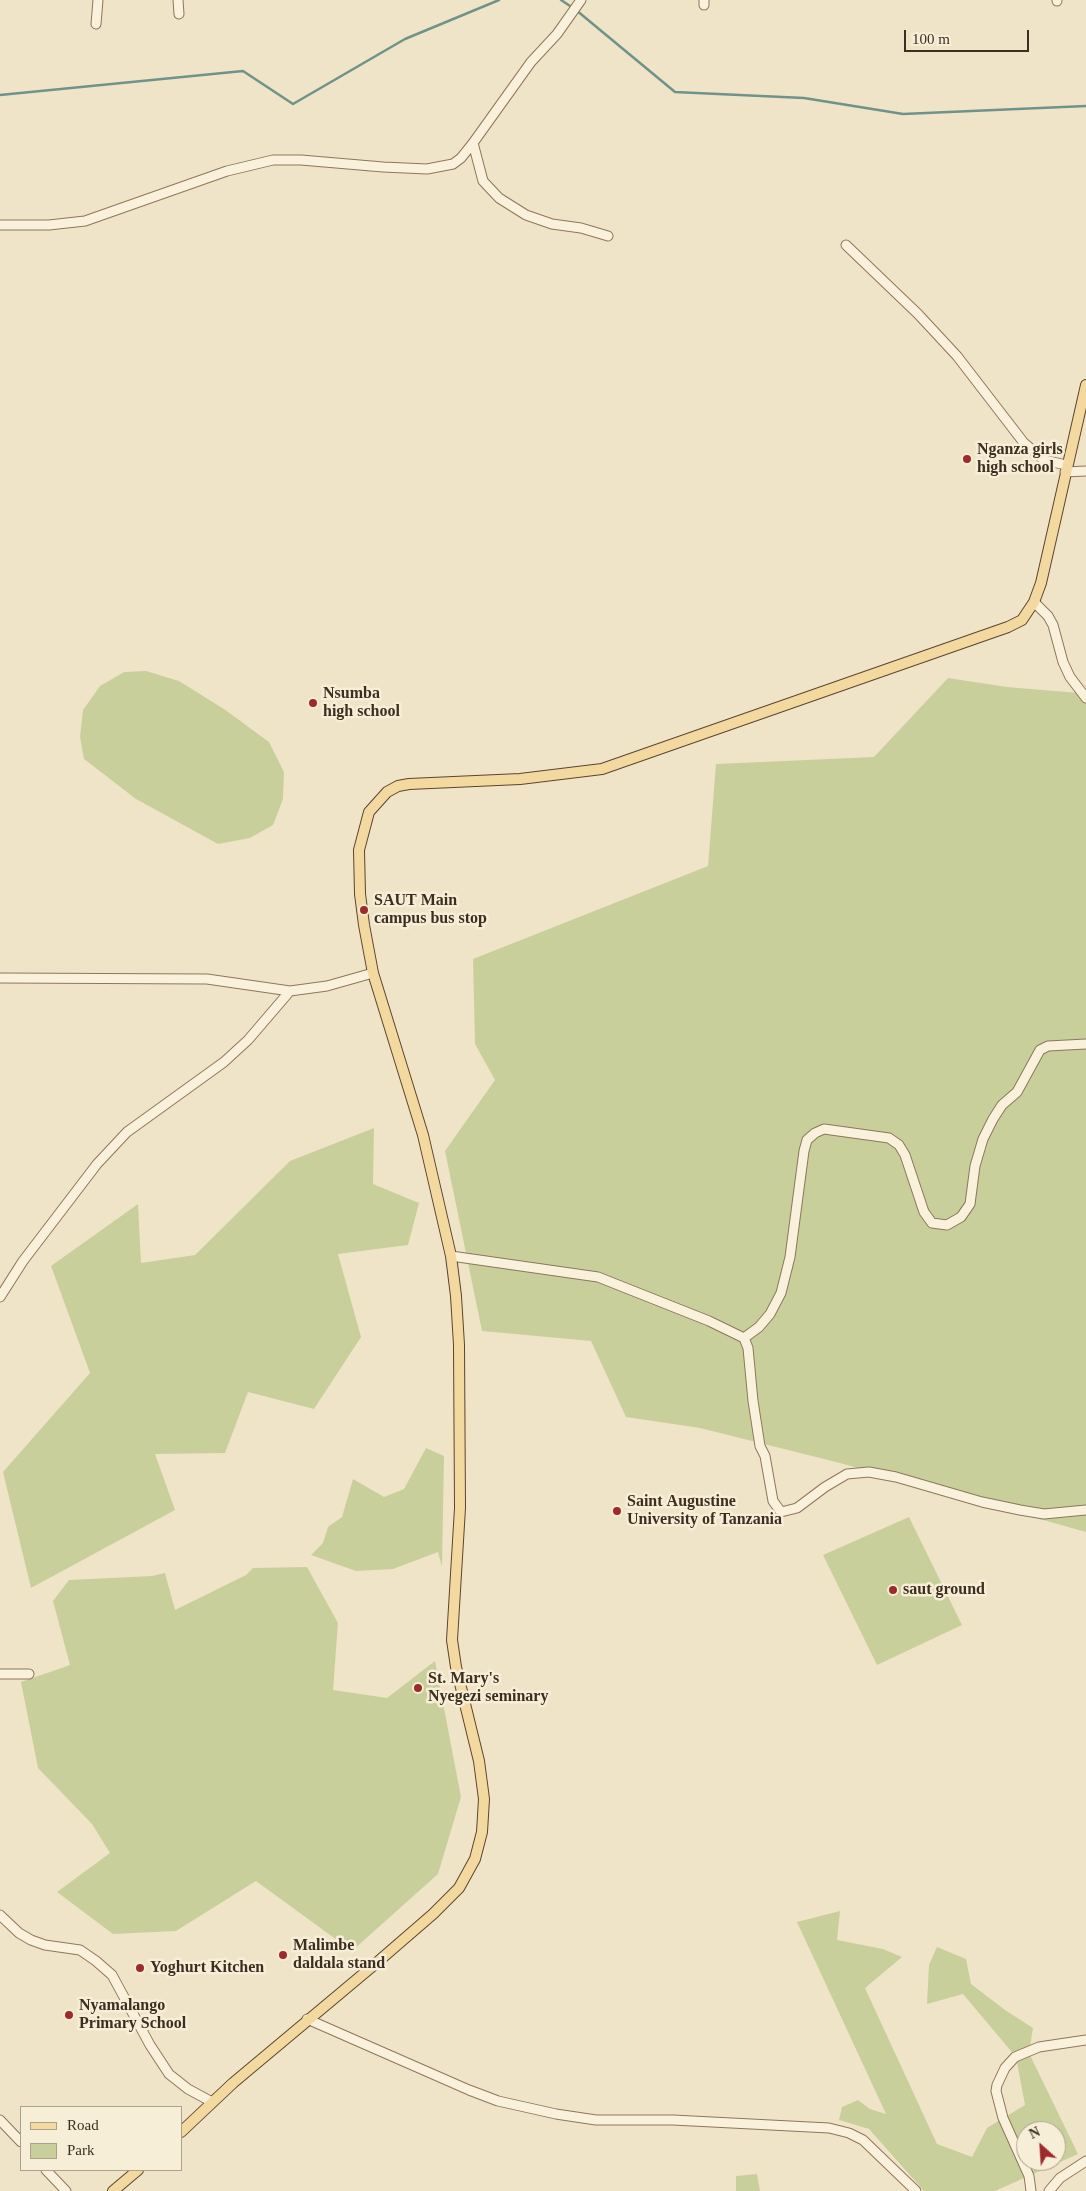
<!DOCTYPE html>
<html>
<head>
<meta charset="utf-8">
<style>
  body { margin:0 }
  #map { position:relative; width:1086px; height:2191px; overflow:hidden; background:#f0e4c8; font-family:Georgia,serif }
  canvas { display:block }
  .legend { position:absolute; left:20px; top:2106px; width:162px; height:65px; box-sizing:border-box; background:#f7eed8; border:1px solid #ada18e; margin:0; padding:6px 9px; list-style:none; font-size:15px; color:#3d2e20 }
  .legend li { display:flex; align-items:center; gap:10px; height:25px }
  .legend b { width:25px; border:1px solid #ada18e }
  .north { position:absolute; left:1016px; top:2121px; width:50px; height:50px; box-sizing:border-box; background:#f7eed8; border:1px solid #ada18e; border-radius:50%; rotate:334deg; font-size:14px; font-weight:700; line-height:20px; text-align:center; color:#3d2e20 }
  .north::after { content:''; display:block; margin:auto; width:18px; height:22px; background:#9e2a2b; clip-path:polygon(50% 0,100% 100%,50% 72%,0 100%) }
  .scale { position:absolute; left:904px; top:30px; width:125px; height:22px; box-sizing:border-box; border:2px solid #3d2e20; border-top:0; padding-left:6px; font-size:15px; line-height:18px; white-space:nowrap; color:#3d2e20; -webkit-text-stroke:4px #f7eed8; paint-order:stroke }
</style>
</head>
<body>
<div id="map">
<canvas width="1086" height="2191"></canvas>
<ul class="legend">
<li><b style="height:6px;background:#f3d9a0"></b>Road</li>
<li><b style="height:14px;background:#c9cf9b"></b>Park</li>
</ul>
<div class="north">N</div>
<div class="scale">100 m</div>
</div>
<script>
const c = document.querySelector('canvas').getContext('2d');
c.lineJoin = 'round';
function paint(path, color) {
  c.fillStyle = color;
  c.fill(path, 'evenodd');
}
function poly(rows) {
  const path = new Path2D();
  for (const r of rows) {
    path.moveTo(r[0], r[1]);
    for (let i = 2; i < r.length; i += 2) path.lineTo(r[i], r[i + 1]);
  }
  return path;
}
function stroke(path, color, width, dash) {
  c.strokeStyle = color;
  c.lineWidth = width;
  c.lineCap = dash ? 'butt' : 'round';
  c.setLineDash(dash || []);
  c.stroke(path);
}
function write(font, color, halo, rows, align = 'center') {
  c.font = font + ' Georgia,serif';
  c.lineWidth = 5;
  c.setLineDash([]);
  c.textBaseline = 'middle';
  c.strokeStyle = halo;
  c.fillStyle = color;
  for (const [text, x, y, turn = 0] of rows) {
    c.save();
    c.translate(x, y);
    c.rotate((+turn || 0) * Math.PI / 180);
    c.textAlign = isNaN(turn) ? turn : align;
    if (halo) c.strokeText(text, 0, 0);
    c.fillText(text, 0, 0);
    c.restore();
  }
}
const green = poly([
  [146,671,179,681,224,709,269,742,284,772,283,799,273,825,250,838,218,844,136,799,84,759,80,737,83,710,100,686,124,672],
  [948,678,1007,687,1079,693,1086,702,1086,1532,840,1463,700,1428,626,1417,591,1341,482,1331,445,1151,495,1080,475,1044,473,959,708,866,716,764,874,757],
  [374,1128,373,1184,419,1203,408,1245,338,1254,361,1337,314,1409,248,1392,225,1453,155,1454,175,1510,31,1588,3,1472,90,1373,51,1266,138,1204,141,1263,195,1255,290,1161],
  [426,1448,444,1456,442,1567,438,1552,393,1569,356,1571,311,1555,323,1543,328,1527,342,1517,353,1479,384,1497,404,1489],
  [909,1517,962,1625,877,1665,823,1555],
  [307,1567,338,1623,333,1690,387,1698,435,1661,461,1797,438,1874,352,1951,256,1881,176,1931,113,1934,57,1892,110,1853,92,1824,38,1768,21,1682,70,1665,53,1601,69,1580,152,1576,165,1573,175,1610,246,1575,253,1568],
  [840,1911,837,1940,883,1949,902,1957,865,1988,937,2144,972,2157,987,2128,1025,2105,1016,2057,963,1994,927,2004,929,1965,937,1947,966,1959,971,1984,1005,2010,1033,2028,1029,2053,1078,2154,995,2191,924,2191,869,2129,839,2120,842,2107,858,2100,870,2109,886,2114,797,1922],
  [1026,2131,1056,2131,1056,2161,1026,2161],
  [757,2174,760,2191,736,2191,736,2176]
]);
const stream = poly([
  [561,0,576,10,675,92,804,98,903,114,1086,106],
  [0,95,243,71,293,104,405,39,499,0]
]);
const minor = poly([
  [178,0,179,14],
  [1057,0,1057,1],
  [704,5,704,0],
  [96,24,98,0],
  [473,143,483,181,499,198,526,215,552,224,581,228,608,236],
  [0,225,49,225,85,221,227,171,273,160,301,160,383,167,427,169,453,164,461,158,473,143,531,62,557,34,581,0],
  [846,245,918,314,957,356,1024,443,1044,460,1066,465],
  [1065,472,1086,471],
  [1034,602,1048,616,1053,625,1063,662,1070,677,1086,698],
  [0,978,207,979,290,991,327,986,373,973],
  [451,1256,598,1277,709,1321,744,1338,748,1348,753,1401,760,1446,765,1456,773,1501,781,1512,797,1508,825,1487,847,1474,869,1472,896,1477,982,1502,1020,1510,1044,1514,1086,1510],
  [0,1297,23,1261,97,1164,127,1132,224,1062,248,1040,290,991],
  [744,1338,759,1327,770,1314,781,1293,790,1257,804,1151,807,1140,815,1133,824,1129,889,1138,899,1145,905,1155,924,1212,932,1223,947,1225,961,1217,970,1204,975,1166,983,1139,993,1119,1002,1105,1017,1092,1040,1050,1048,1046,1086,1044],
  [0,1674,29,1674],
  [0,1915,19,1933,31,1940,45,1945,80,1950,96,1961,112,1975,150,2045,169,2074,188,2089,212,2102],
  [307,2019,469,2090,498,2101,556,2114,596,2120,673,2120,829,2128,849,2133,863,2140,916,2191],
  [0,2120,21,2142],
  [46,2170,66,2191],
  [1031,2191,1029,2176,1003,2118,996,2091,997,2085,1005,2068,1015,2057,1039,2047,1086,2040],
  [1049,2191,1060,2178,1086,2161]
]);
const major = poly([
  [181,2132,233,2083,374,1965,433,1914,459,1888,475,1859,482,1832,484,1799,479,1761,456,1667,452,1640,460,1508,459,1345,456,1296,451,1256,423,1135,373,973,364,925,360,894,359,850,369,812,387,792,398,786,409,784,520,779,602,769,1008,627,1022,620,1034,602,1041,583,1086,385],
  [113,2191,138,2170]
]);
const markers = [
  [967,459,5,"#9e2a2b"],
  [313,703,5,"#9e2a2b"],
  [364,910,5,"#9e2a2b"],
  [617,1511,5,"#9e2a2b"],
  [893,1590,5,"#9e2a2b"],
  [418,1688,5,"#9e2a2b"],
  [283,1955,5,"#9e2a2b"],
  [140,1968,5,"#9e2a2b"],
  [69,2015,5,"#9e2a2b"]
];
const poiNames = [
  ["Nganza girls",977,450],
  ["high school",977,468],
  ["Nsumba",323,694],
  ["high school",323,712],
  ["SAUT Main",374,901],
  ["campus bus stop",374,919],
  ["Saint Augustine",627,1502],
  ["University of Tanzania",627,1520],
  ["saut ground",903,1590],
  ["St. Mary's",428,1679],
  ["Nyegezi seminary",428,1697],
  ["Malimbe",293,1946],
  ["daldala stand",293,1964],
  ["Yoghurt Kitchen",150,1968],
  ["Nyamalango",79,2006],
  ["Primary School",79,2024]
];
paint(green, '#c9cf9b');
stroke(stream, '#6f938a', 2.5);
stroke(minor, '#8d765c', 11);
stroke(major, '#5b4430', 12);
stroke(minor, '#faf1dc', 9);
stroke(major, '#f3d9a0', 10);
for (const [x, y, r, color] of markers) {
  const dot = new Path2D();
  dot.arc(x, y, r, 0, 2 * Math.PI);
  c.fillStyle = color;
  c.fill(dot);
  stroke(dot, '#f7eed8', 2);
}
write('bold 16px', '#3d2e20', '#f7eed8', poiNames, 'left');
</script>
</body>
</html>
